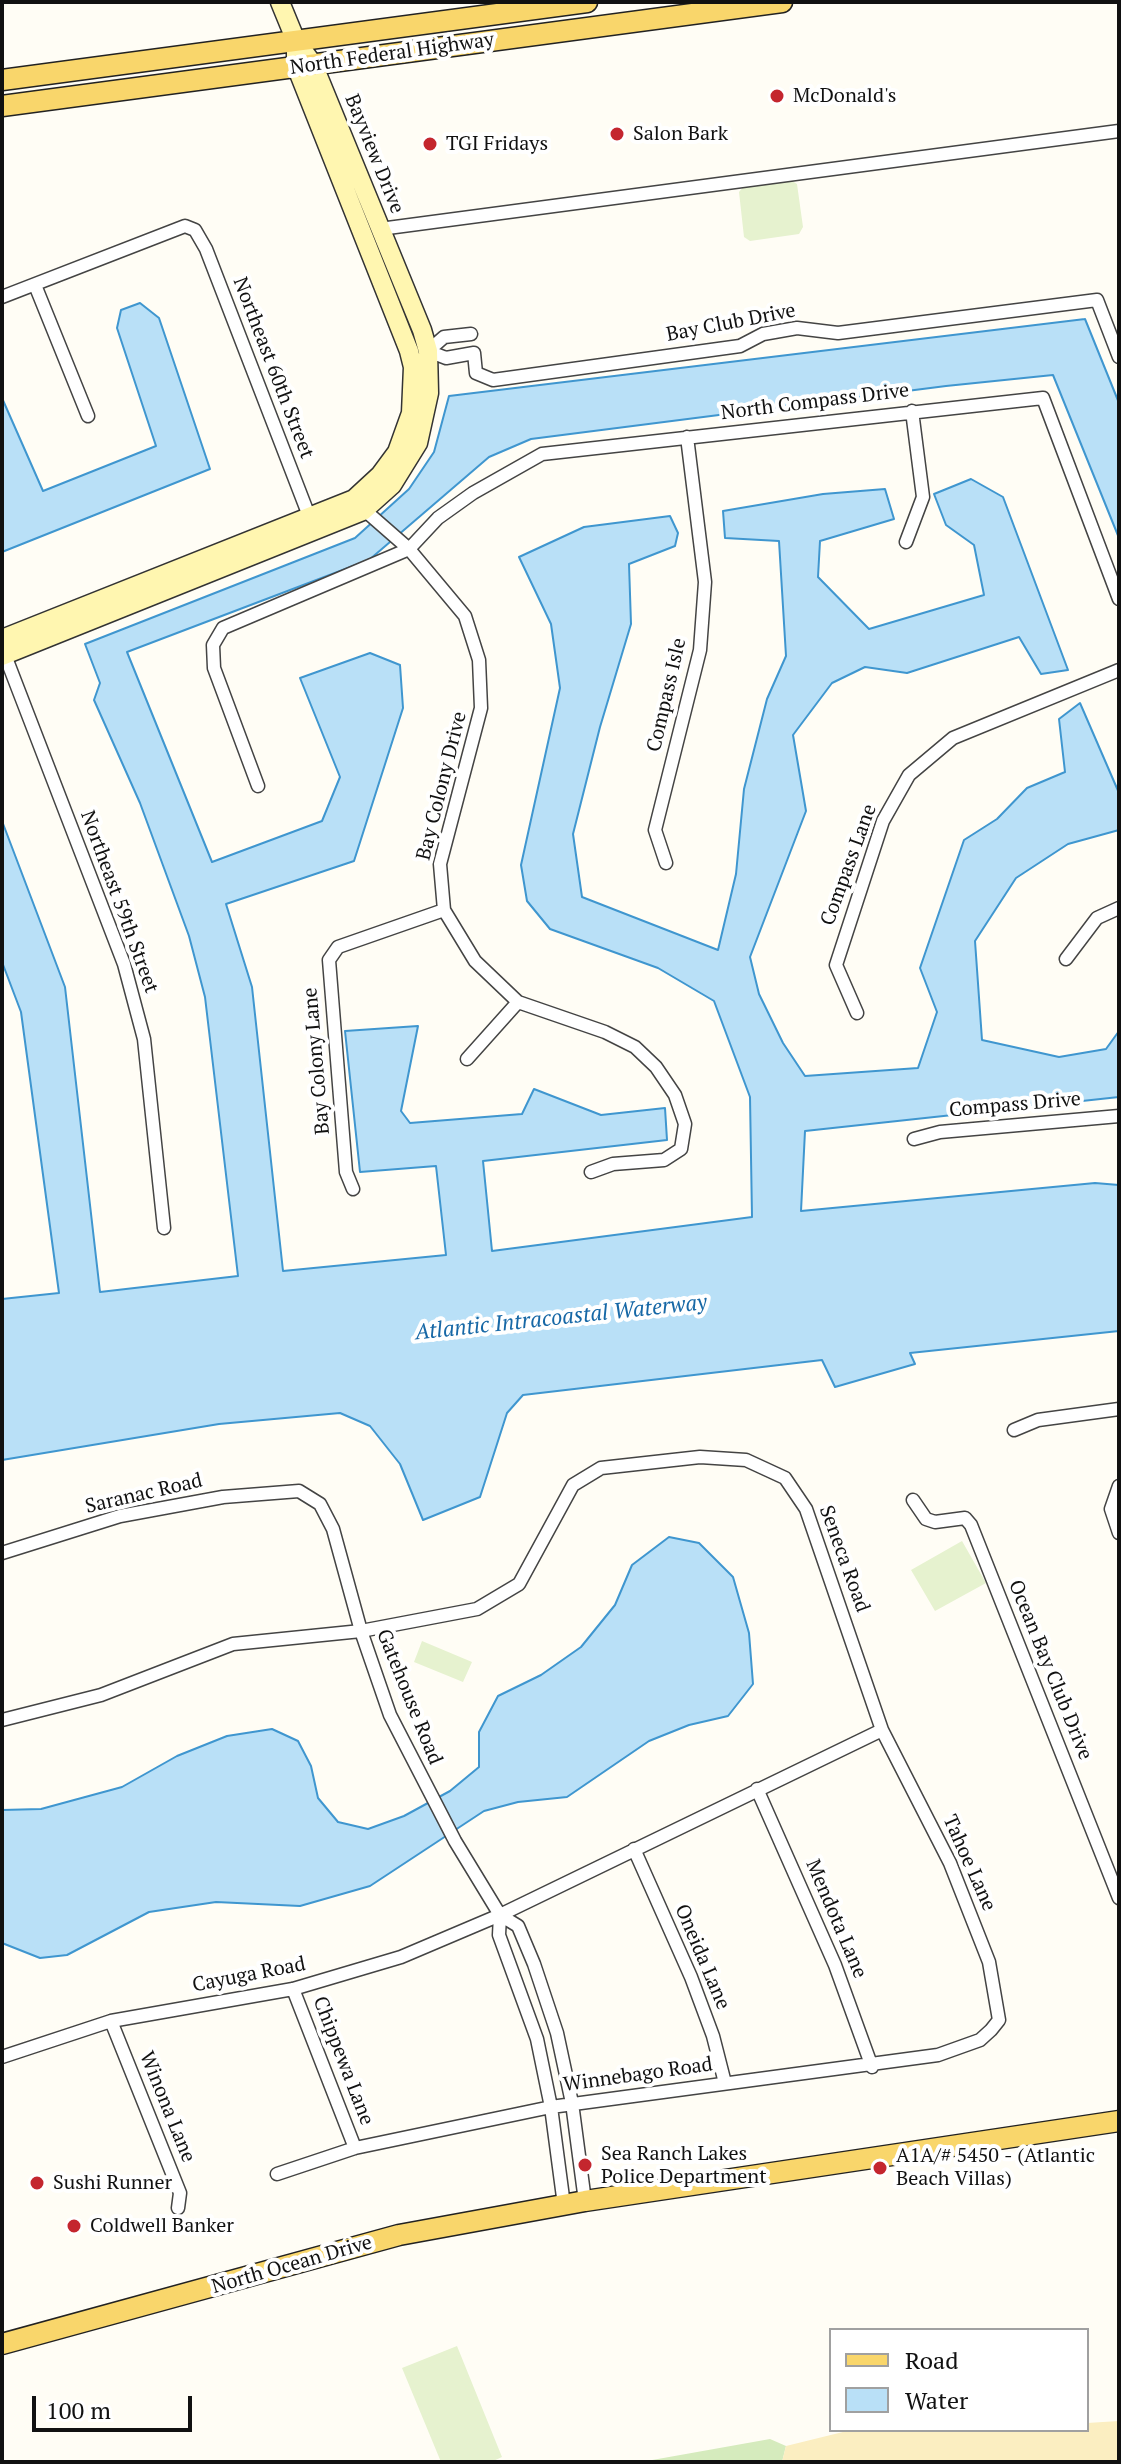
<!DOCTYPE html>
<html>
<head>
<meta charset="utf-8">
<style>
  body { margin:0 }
  #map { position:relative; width:1121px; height:2464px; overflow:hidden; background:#fffdf5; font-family:"PT Serif",serif }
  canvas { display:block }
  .frame { position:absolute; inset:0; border:4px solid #111; pointer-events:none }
  .legend { position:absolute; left:829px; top:2328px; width:260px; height:104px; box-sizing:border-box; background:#fff; border:2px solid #a0a0a0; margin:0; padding:10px 14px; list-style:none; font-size:24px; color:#111 }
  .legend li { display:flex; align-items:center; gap:16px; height:40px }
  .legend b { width:40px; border:2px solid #a0a0a0 }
  .scale { position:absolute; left:32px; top:2396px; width:160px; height:36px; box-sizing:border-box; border:4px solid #111; border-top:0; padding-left:10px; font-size:24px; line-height:28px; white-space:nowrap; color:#111; -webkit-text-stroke:6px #fff; paint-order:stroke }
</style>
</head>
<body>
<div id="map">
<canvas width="1121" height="2464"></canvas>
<div class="frame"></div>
<ul class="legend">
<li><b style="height:10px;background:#f9d66b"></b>Road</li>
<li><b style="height:22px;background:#b9e0f7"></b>Water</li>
</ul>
<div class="scale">100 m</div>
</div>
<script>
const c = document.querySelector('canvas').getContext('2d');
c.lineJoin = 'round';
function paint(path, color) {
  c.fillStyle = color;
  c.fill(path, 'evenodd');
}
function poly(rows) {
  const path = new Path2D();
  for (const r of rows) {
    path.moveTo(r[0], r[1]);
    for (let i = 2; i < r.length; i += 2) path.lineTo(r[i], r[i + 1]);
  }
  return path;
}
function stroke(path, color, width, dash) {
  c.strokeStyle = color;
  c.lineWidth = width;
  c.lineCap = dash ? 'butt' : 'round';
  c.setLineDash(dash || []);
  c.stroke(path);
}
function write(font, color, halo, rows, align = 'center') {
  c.font = font + ' "PT Serif",serif';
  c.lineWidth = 8;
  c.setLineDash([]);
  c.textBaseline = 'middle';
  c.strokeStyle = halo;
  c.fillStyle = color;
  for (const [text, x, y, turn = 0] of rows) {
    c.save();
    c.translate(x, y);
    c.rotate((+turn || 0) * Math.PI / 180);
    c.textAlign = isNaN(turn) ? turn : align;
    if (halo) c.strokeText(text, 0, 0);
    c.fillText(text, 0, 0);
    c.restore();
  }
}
const green = poly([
  [770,2439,786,2446,782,2462,641,2462]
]);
const sand = poly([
  [1119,2421,1119,2462,782,2462,786,2446,851,2430,1087,2430,1087,2423]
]);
const pitch = poly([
  [792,181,797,184,803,227,799,234,750,241,744,237,739,192,744,186],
  [962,1541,986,1583,935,1611,911,1570],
  [422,1641,472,1662,463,1682,414,1662],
  [457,2346,502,2457,491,2462,441,2462,402,2368]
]);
const water = poly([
  [140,303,159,318,210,469,2,552,2,398,43,491,156,446,117,328,121,310,140,303],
  [1085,319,1119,403,1119,538,1053,375,946,386,531,439,489,457,369,560,127,652,212,862,322,821,340,777,300,678,370,653,400,665,403,708,354,861,226,904,252,987,283,1271,446,1255,436,1166,360,1172,345,1031,418,1026,401,1111,410,1123,522,1114,534,1089,601,1115,665,1108,667,1140,483,1161,492,1251,752,1217,750,1097,714,1001,658,968,550,929,527,901,521,865,560,688,551,624,519,557,584,527,670,516,678,533,675,546,629,564,631,624,600,727,573,834,582,897,718,950,736,874,744,789,767,699,786,656,779,541,725,538,723,511,823,494,885,489,894,519,820,541,818,577,869,629,984,595,974,545,946,525,934,494,971,479,1003,497,1068,670,1041,674,1019,637,907,673,865,667,832,683,793,735,806,811,750,957,759,994,783,1043,805,1076,918,1068,937,1012,920,968,964,840,997,819,1027,788,1065,772,1059,719,1080,703,1119,793,1119,830,1068,844,1016,878,975,941,982,1040,1059,1057,1106,1049,1119,1031,1119,1097,805,1131,801,1211,1095,1183,1119,1185,1119,1331,910,1353,915,1364,835,1387,822,1360,523,1395,507,1413,480,1497,423,1520,400,1464,370,1426,340,1413,219,1424,2,1460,2,1299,59,1293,21,1012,2,962,2,821,65,987,100,1292,238,1276,205,997,189,936,140,803,94,700,100,683,85,644,355,538,409,489,434,452,449,396,1085,319],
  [669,1537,699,1543,733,1577,749,1633,753,1684,728,1716,689,1725,649,1741,567,1797,518,1802,484,1811,370,1886,300,1906,216,1902,149,1912,67,1955,40,1958,2,1943,2,1810,41,1809,122,1787,177,1756,227,1736,272,1729,298,1741,311,1766,318,1798,338,1822,368,1829,404,1816,450,1791,479,1767,479,1732,498,1696,541,1675,581,1647,615,1605,632,1565,669,1537]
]);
const street = poly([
  [380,229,1119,131],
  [35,285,88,416],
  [2,297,185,226,195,230,206,249,311,521],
  [471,334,444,337,428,351,446,358,474,353,476,373,493,380,740,346,763,334,797,328,838,333,1097,300,1119,357],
  [361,507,409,549,465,616,479,660,481,708,440,864,444,910,475,961,518,1002,605,1032,635,1047,656,1067,675,1095,685,1124,681,1149,664,1160,613,1164,591,1172],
  [906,542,923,497,912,411],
  [3,650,124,964,144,1039,164,1228],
  [258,786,214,668,213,645,223,628,409,549,438,518,473,493,542,454,1043,398,1119,599],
  [666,863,655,830,700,650,705,582,687,437],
  [1066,959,1097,918,1119,908],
  [857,1013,836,965,883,821,909,775,953,738,1119,670],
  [467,1059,518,1002],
  [914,1139,940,1132,1119,1116],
  [353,1189,346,1172,329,960,338,947,444,910],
  [1014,1430,1038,1420,1119,1409],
  [1119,1486,1111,1509,1119,1533],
  [913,1500,926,1519,935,1522,965,1518,971,1525,1119,1898],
  [2,1553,120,1516,223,1497,299,1491,320,1504,333,1529,361,1631,390,1715,455,1841,500,1915,518,1926,534,1964,557,2033,572,2103,585,2201],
  [2,1720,101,1695,233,1644,361,1631,477,1609,519,1584,573,1485,601,1468,700,1457,746,1460,785,1478,806,1509,882,1730,950,1863,989,1962,999,2020,991,2030,980,2040,938,2055,551,2107,355,2148,277,2174],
  [757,1789,835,1965,872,2067],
  [634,1849,691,1977,713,2036,725,2083],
  [500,1915,499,1935,537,2039,551,2107,564,2205],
  [293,1989,355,2148],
  [111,2021,180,2193,178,2208],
  [2,2057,111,2021,293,1989,401,1957,500,1915,882,1730]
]);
const secondary = poly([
  [2,639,354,499,380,475,397,452,411,413,413,367,409,351,296,66,296,52],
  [2,656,363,511,392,485,418,443,429,393,428,351,422,330,313,64,296,41,280,2]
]);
const primary = poly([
  [2,80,587,2],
  [2,106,782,2],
  [2,2344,399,2235,585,2201,1119,2121]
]);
const markers = [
  [777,96,8,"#c4262e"],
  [617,134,8,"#c4262e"],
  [430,144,8,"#c4262e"],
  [585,2165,8,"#c4262e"],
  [880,2168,8,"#c4262e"],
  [37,2183,8,"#c4262e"],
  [74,2226,8,"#c4262e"]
];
const streetNames = [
  ["North Federal Highway",392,54,-8],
  ["Bayview Drive",374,154,68],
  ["Bay Club Drive",731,323,-11],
  ["Northeast 60th Street",273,368,69],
  ["North Compass Drive",815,402,-7],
  ["Compass Isle",667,695,-77],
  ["Bay Colony Drive",442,786,-76],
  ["Compass Lane",849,865,-70],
  ["Northeast 59th Street",119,902,70],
  ["Bay Colony Lane",317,1061,-95],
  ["Compass Drive",1015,1105,-5],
  ["Saranac Road",144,1494,-13],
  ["Seneca Road",844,1559,70],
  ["Ocean Bay Club Drive",1050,1670,68],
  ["Gatehouse Road",409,1697,68],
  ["Tahoe Lane",969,1863,66],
  ["Mendota Lane",836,1919,67],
  ["Oneida Lane",702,1957,67],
  ["Cayuga Road",249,1975,-11],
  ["Chippewa Lane",343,2061,69],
  ["Winnebago Road",638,2075,-8],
  ["Winona Lane",167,2107,68],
  ["North Ocean Drive",292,2265,-16]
];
const poiNames = [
  ["McDonald's",793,96],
  ["Salon Bark",633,134],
  ["TGI Fridays",446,144],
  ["Sea Ranch Lakes",601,2154],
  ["Police Department",601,2177],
  ["A1A/# 5450 - (Atlantic",896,2156],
  ["Beach Villas)",896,2179],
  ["Sushi Runner",53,2183],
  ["Coldwell Banker",90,2226]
];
const waterNames = [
  ["Atlantic Intracoastal Waterway",561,1318,-6]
];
paint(green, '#d5ebbd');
paint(sand, '#fbeec1');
paint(pitch, '#e6f2cf');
paint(water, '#b9e0f7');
stroke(water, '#3f96cf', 2);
stroke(street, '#444', 15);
stroke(secondary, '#333', 21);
stroke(primary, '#222', 23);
stroke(street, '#fff', 12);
stroke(secondary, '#fff6b0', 18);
stroke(primary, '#f9d66b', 20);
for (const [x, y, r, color] of markers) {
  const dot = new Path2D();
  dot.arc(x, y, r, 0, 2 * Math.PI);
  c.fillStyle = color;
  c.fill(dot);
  stroke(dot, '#fff', 3);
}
write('20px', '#111', '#fff', streetNames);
write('20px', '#111', '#fff', poiNames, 'left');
write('italic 22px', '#1768a6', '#fff', waterNames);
</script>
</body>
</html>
